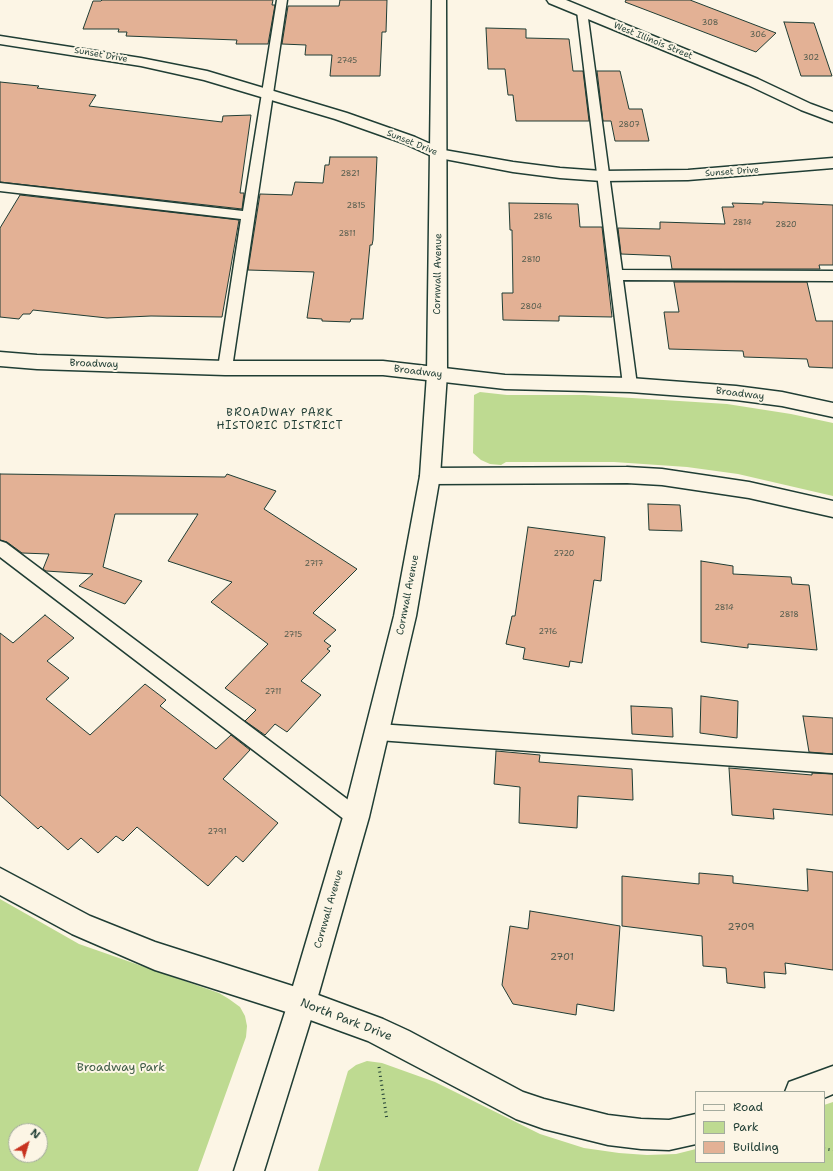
<!DOCTYPE html>
<html>
<head>
<meta charset="utf-8">
<style>
  body { margin:0 }
  #map { position:relative; width:833px; height:1171px; overflow:hidden; background:#fcf5e5; font-family:"Shantell Sans",sans-serif }
  canvas { display:block }
  .legend { position:absolute; left:695px; top:1091px; width:130px; height:72px; box-sizing:border-box; background:#fcf5e5; border:1px solid #a4ab9e; margin:0; padding:5px 7px; list-style:none; font-size:12px; color:#1f3d34 }
  .legend li { display:flex; align-items:center; gap:8px; height:20px }
  .legend b { width:20px; border:1px solid #a4ab9e }
  .north { position:absolute; left:8px; top:1123px; width:40px; height:40px; box-sizing:border-box; background:#fcf5e5; border:1px solid #a4ab9e; border-radius:50%; rotate:38deg; font-size:11px; font-weight:700; line-height:16px; text-align:center; color:#1f3d34 }
  .north::after { content:''; display:block; margin:auto; width:14px; height:18px; background:#c8321e; clip-path:polygon(50% 0,100% 100%,50% 72%,0 100%) }
</style>
</head>
<body>
<div id="map">
<canvas width="833" height="1171"></canvas>
<ul class="legend">
<li><b style="height:5px;background:#fcf5e5"></b>Road</li>
<li><b style="height:11px;background:#beda91"></b>Park</li>
<li><b style="height:11px;background:#e3b195"></b>Building</li>
</ul>
<div class="north">N</div>
</div>
<script>
const c = document.querySelector('canvas').getContext('2d');
c.lineJoin = 'round';
function paint(path, color) {
  c.fillStyle = color;
  c.fill(path, 'evenodd');
}
function poly(rows) {
  const path = new Path2D();
  for (const r of rows) {
    path.moveTo(r[0], r[1]);
    for (let i = 2; i < r.length; i += 2) path.lineTo(r[i], r[i + 1]);
  }
  return path;
}
function stroke(path, color, width, dash) {
  c.strokeStyle = color;
  c.lineWidth = width;
  c.lineCap = dash ? 'butt' : 'round';
  c.setLineDash(dash || []);
  c.stroke(path);
}
function write(font, color, halo, rows, align = 'center') {
  c.font = font + ' "Shantell Sans",sans-serif';
  c.lineWidth = 4;
  c.setLineDash([]);
  c.textBaseline = 'middle';
  c.strokeStyle = halo;
  c.fillStyle = color;
  for (const [text, x, y, turn = 0] of rows) {
    c.save();
    c.translate(x, y);
    c.rotate((+turn || 0) * Math.PI / 180);
    c.textAlign = isNaN(turn) ? turn : align;
    if (halo) c.strokeText(text, 0, 0);
    c.fillText(text, 0, 0);
    c.restore();
  }
}
const green = poly([
  [480,392,507,395,584,395,727,404,791,414,833,423,833,496,738,474,687,467,614,462,506,462,501,465,490,464,481,460,473,453,474,395],
  [0,899,79,944,219,993,229,999,240,1007,245,1016,247,1026,246,1037,198,1171,0,1171],
  [16,1131,40,1131,40,1155,16,1155],
  [367,1061,382,1063,435,1082,540,1134,584,1148,619,1153,647,1155,676,1154,696,1149,696,1162,824,1162,824,1105,833,1102,833,1171,318,1171,348,1071,356,1065]
]);
const building = poly([
  [102,0,273,0,272,5,275,5,268,44,236,44,237,40,126,36,127,32,118,32,119,29,83,29,93,1,101,1,102,0],
  [340,0,387,0,386,32,382,32,380,76,330,76,332,55,305,55,306,45,282,44,288,6,339,6,340,0],
  [626,0,690,0,776,33,756,52,625,2,626,0],
  [784,22,814,23,832,76,801,76,784,22],
  [486,28,526,29,526,38,569,39,573,71,583,71,589,121,516,121,513,95,508,95,505,69,488,69,486,28],
  [597,71,620,71,629,109,642,109,649,141,615,141,611,121,603,121,597,71],
  [0,82,39,86,37,88,96,95,89,106,222,122,223,116,251,115,240,193,244,193,242,209,0,182,0,82],
  [330,157,377,157,373,240,372,245,370,245,363,319,351,319,350,322,322,321,322,319,307,318,314,272,248,270,260,194,292,195,295,182,323,183,325,165,329,165,330,157],
  [20,195,239,220,222,317,151,316,107,318,33,310,30,314,23,314,19,319,0,317,0,228,20,195],
  [763,202,833,205,833,265,819,265,820,269,672,269,670,256,621,254,618,228,660,229,660,222,725,224,722,207,734,207,732,203,763,204,763,202],
  [509,203,578,204,580,227,602,227,612,317,559,316,559,321,503,320,502,293,513,293,512,230,510,230,509,203],
  [674,282,807,282,816,321,833,321,833,368,809,367,807,359,744,357,743,351,669,349,664,312,679,312,674,282],
  [0,474,225,477,227,474,276,491,264,509,357,569,313,613,336,630,324,641,331,646,327,649,330,651,301,681,321,695,287,732,275,724,265,735,245,721,256,710,225,688,268,644,211,602,232,582,168,561,198,514,115,514,103,567,142,581,125,604,79,586,93,574,46,571,43,569,49,554,22,553,7,542,0,540,0,474],
  [648,504,680,505,682,531,649,530,648,504],
  [528,527,605,537,601,581,594,580,582,663,570,661,569,667,523,659,525,648,506,644,512,616,515,616,528,527],
  [701,561,733,566,733,574,791,577,792,584,809,585,817,650,748,644,748,648,701,642,701,561],
  [45,615,74,638,47,661,69,678,46,699,90,735,145,684,166,700,160,706,216,749,231,735,250,750,223,779,278,823,243,862,236,856,208,886,137,827,123,841,116,836,98,853,81,838,68,850,41,826,38,829,0,795,0,633,13,643,45,615],
  [701,696,738,701,737,738,700,733,701,696],
  [631,706,672,708,673,737,632,734,631,706],
  [803,716,833,718,833,754,809,752,803,716],
  [496,751,540,755,539,762,632,769,633,800,578,796,577,828,519,823,520,787,494,784,496,751],
  [729,768,812,775,812,773,833,774,833,815,773,809,774,819,732,815,729,768],
  [807,869,833,872,833,970,785,963,786,974,764,972,765,988,727,983,726,968,703,966,702,936,622,926,622,876,699,884,699,873,733,876,733,883,808,891,807,869],
  [530,911,620,926,614,1011,577,1004,576,1015,513,1004,502,985,510,926,528,929,530,911]
]);
const path = poly([
  [379,1067,387,1120],
  [824,1149,833,1150]
]);
const lane = poly([
  [277,0,287,0,232,368,230,372,225,373,220,372,218,368,241,219,0,191,0,183,243,211,277,0],
  [582,8,587,11,622,270,833,271,833,281,623,280,637,385,635,389,630,390,625,389,623,385,577,11,582,8],
  [0,541,6,543,363,811,366,817,363,823,356,826,349,823,0,557,0,541],
  [378,724,833,755,833,773,378,740,371,738,369,732,371,726,378,724]
]);
const street = poly([
  [0,36,141,58,207,71,347,113,415,137,444,150,513,162,560,168,602,171,688,170,833,158,833,168,688,180,602,181,560,178,513,172,434,157,403,143,335,119,204,80,141,66,0,44,0,36],
  [0,352,37,355,225,361,383,361,505,375,630,378,736,386,782,392,833,403,833,417,782,406,736,400,630,392,505,389,383,375,225,375,37,369,0,366,0,352],
  [627,467,662,469,749,482,833,501,833,517,749,498,662,485,627,483,430,484,423,482,420,476,423,470,430,468,627,467],
  [0,868,90,916,155,942,302,989,383,1019,409,1031,523,1092,544,1099,608,1115,641,1119,669,1120,696,1114,696,1144,669,1150,641,1149,608,1145,544,1129,516,1119,368,1041,302,1017,155,970,72,934,0,895,0,868],
  [833,1066,833,1094,824,1098,824,1092,785,1092,789,1082,833,1066]
]);
const secondary = poly([
  [432,0,446,0,447,374,440,476,416,616,369,817,316,1003,264,1171,234,1171,288,1003,343,817,394,616,420,476,427,374,432,0],
  [547,0,566,0,758,79,811,104,833,112,833,122,801,110,748,85,549,3,547,0]
]);
const numberNames = [
  ["308",710,23],
  ["306",758,35],
  ["302",811,58],
  ["2745",347,61],
  ["2807",629,125],
  ["2821",350,174],
  ["2815",356,206],
  ["2816",543,217],
  ["2814",742,223],
  ["2820",786,225],
  ["2811",347,234],
  ["2810",531,260],
  ["2804",531,307],
  ["2720",564,554],
  ["2717",314,564],
  ["2814",724,608],
  ["2818",789,615],
  ["2716",548,632],
  ["2715",293,635],
  ["2711",273,692],
  ["2791",217,832]
];
const farStreetnames = [
  ["West Illinois Street",653,41,22],
  ["Sunset Drive",101,55,10],
  ["Sunset Drive",412,143,22],
  ["Sunset Drive",732,172,-4]
];
const streetNames = [
  ["Cornwall Avenue",438,274,-89],
  ["Broadway",94,364,2],
  ["Broadway",418,372,7],
  ["Broadway",740,394,7],
  ["Cornwall Avenue",408,595,-79],
  ["Cornwall Avenue",329,909,-74]
];
const nearNumbernames = [
  ["2709",741,927],
  ["2701",562,957]
];
const neighbourhoodNames = [
  ["BROADWAY PARK",280,413],
  ["HISTORIC DISTRICT",280,426]
];
const nearStreetnames = [
  ["North Park Drive",346,1020,21]
];
const nearParknames = [
  ["Broadway Park",121,1068]
];
paint(green, '#beda91');
paint(building, '#e3b195');
stroke(building, '#1f3d34', 1);
stroke(lane, '#1f3d34', 3);
stroke(street, '#1f3d34', 3);
stroke(secondary, '#1f3d34', 3);
stroke(path, '#1f3d34', 3, [1, 3.5]);
paint(lane, '#fcf5e5');
paint(street, '#fcf5e5');
paint(secondary, '#fcf5e5');
write('8px', '#505a4c', null, numberNames);
write('9px', '#1f3d34', '#fcf5e5', farStreetnames);
write('10px', '#1f3d34', '#fcf5e5', streetNames);
write('10px', '#505a4c', null, nearNumbernames);
c.letterSpacing = '1px';
write('11px', '#1f3d34', '#fcf5e5', neighbourhoodNames);
c.letterSpacing = '0px';
write('12px', '#1f3d34', '#fcf5e5', nearStreetnames);
write('12px', '#3f5c47', '#fcf5e5', nearParknames);
</script>
</body>
</html>
